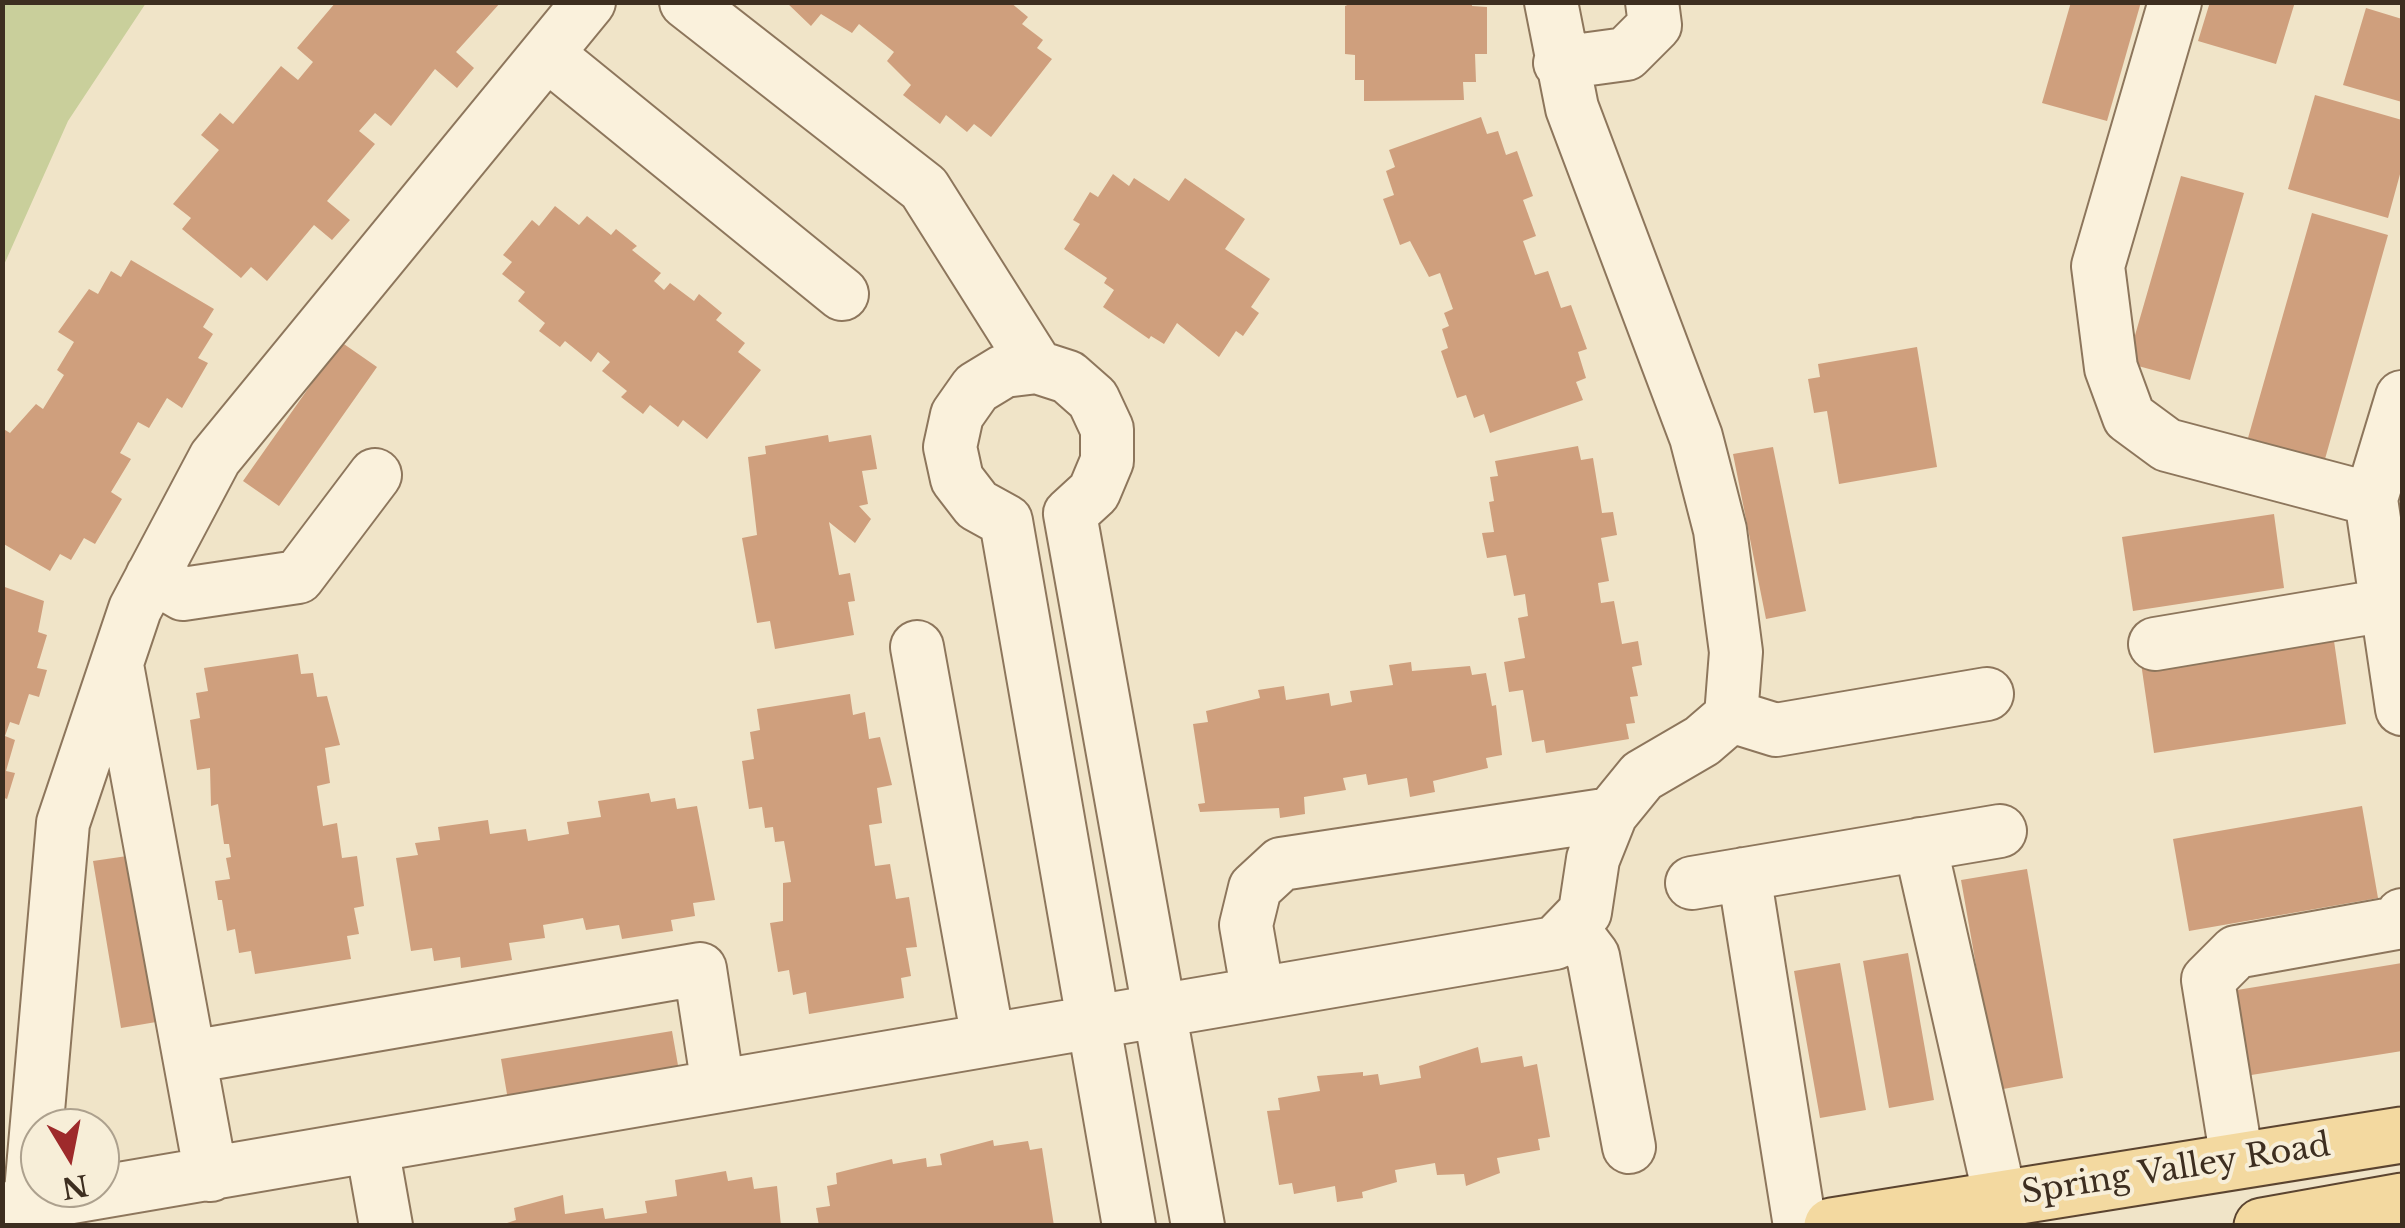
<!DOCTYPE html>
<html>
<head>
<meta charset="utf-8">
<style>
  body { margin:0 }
  #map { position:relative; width:2405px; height:1228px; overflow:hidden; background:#f0e4c8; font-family:"Libre Baskerville",serif }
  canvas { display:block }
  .frame { position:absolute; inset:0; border:5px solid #3d2e20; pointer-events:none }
  .north { position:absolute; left:20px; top:1108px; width:100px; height:100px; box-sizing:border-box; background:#f7eed8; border:2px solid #ada18e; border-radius:50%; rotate:170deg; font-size:28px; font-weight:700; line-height:40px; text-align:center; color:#3d2e20 }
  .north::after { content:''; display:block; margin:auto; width:35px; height:45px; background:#9e2a2b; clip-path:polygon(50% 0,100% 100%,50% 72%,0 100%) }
</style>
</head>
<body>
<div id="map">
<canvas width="2405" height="1228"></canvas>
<div class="frame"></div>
<div class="north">N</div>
</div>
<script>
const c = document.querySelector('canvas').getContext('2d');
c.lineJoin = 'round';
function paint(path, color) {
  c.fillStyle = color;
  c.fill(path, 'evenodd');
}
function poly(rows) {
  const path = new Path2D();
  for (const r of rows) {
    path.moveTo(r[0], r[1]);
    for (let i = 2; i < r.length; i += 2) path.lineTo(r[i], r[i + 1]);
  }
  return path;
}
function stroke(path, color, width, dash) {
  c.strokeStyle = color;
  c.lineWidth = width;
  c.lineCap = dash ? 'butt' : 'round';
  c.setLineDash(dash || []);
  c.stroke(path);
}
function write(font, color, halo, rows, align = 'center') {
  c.font = font + ' "Libre Baskerville",serif';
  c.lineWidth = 8;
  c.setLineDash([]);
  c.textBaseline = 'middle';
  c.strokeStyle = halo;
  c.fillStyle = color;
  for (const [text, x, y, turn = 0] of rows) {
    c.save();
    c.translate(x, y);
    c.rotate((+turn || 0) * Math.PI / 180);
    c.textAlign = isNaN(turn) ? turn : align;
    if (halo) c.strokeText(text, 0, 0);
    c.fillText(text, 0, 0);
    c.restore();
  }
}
const green = poly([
  [3,2,146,3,68,121,3,267]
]);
const building = poly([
  [336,2,501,2,456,52,474,68,457,88,435,69,391,126,375,113,359,131,375,144,327,201,350,220,332,240,314,225,267,281,251,267,241,278,182,229,191,218,173,204,219,150,201,135,220,113,233,124,281,66,298,80,313,62,297,48],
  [786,2,1010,2,1028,17,1022,24,1043,40,1037,48,1052,59,991,137,974,124,967,132,946,115,940,124,903,95,911,85,887,61,894,52,859,24,852,33,821,14,811,26],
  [1354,2,1472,2,1472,6,1487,7,1487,54,1475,54,1476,82,1463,82,1464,100,1364,101,1364,80,1355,80,1355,55,1345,54,1345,6],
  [2071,2,2141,2,2107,121,2042,103],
  [2210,2,2295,2,2276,64,2198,41],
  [2366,8,2402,19,2402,102,2343,85],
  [2315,95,2402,120,2402,167,2388,218,2288,189],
  [1481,117,1487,134,1498,131,1506,155,1517,151,1533,196,1523,200,1536,236,1523,241,1535,275,1548,271,1561,308,1571,305,1587,349,1578,352,1586,378,1576,382,1583,400,1490,433,1484,414,1474,418,1466,395,1457,398,1441,351,1448,348,1442,329,1449,326,1444,313,1453,309,1440,273,1429,277,1410,241,1400,245,1383,199,1394,195,1386,171,1395,167,1389,150],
  [1113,174,1129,186,1134,178,1169,201,1185,178,1245,219,1225,249,1270,279,1251,307,1259,313,1243,336,1236,331,1219,357,1177,323,1164,344,1151,336,1149,339,1103,307,1114,290,1104,283,1107,278,1064,249,1080,224,1073,220,1090,192,1098,197],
  [2181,176,2244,193,2190,380,2127,363],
  [555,206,579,225,587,216,611,235,616,229,637,246,632,250,661,273,654,281,664,290,670,283,694,301,699,294,722,313,716,320,745,343,738,352,761,370,707,439,683,420,678,427,650,405,643,414,621,397,627,391,602,371,610,362,598,352,591,362,565,341,560,347,539,331,545,323,518,301,525,292,502,274,512,262,503,255,532,220,539,226],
  [2312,213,2388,235,2325,459,2248,438],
  [131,260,214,309,203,327,213,334,198,358,208,363,182,408,167,398,149,428,138,422,120,453,131,459,111,492,122,499,95,544,84,538,71,560,60,554,50,571,2,543,2,428,10,433,36,404,43,409,64,375,57,370,74,342,58,332,89,289,98,294,111,271,121,277],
  [341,342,377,367,279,506,243,481],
  [1917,347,1937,467,1839,484,1827,411,1814,413,1808,379,1820,377,1818,364],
  [828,435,829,442,871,435,877,469,862,471,868,504,859,506,871,519,855,543,829,522,839,575,850,573,855,601,848,602,854,635,775,649,770,621,757,623,742,538,757,535,748,457,766,454,765,446],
  [1578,446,1581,460,1593,458,1602,513,1613,512,1617,535,1601,538,1609,581,1598,583,1601,603,1614,601,1622,644,1638,641,1642,665,1632,667,1638,696,1630,697,1635,723,1626,724,1629,739,1546,753,1544,740,1532,742,1523,690,1509,692,1504,662,1525,658,1518,618,1528,616,1525,594,1514,596,1506,555,1487,558,1482,533,1494,532,1489,502,1494,501,1490,477,1498,476,1495,461],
  [1773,447,1806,611,1766,619,1733,454],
  [2274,514,2284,588,2133,611,2122,537],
  [2,586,44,601,38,632,47,635,37,668,47,670,39,697,29,694,19,725,10,722,5,736,15,740,6,771,15,773,7,799,2,797],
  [2333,634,2346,724,2154,753,2141,663],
  [298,654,301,674,313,673,317,697,327,696,340,745,325,748,330,783,317,786,323,826,337,823,342,858,357,856,364,906,354,908,359,934,347,936,351,959,255,974,251,951,239,953,235,929,227,931,222,900,218,900,215,881,230,879,226,858,231,857,229,844,224,844,218,804,211,806,210,768,197,770,190,720,200,718,196,693,208,691,204,668],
  [1411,662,1412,671,1470,666,1472,675,1486,673,1492,706,1496,705,1502,755,1486,758,1488,768,1433,781,1435,792,1410,797,1407,778,1368,785,1366,774,1343,778,1346,790,1304,797,1305,814,1280,818,1279,808,1200,812,1198,804,1205,803,1193,724,1208,722,1206,711,1260,698,1258,690,1284,686,1286,700,1329,693,1331,706,1352,702,1350,691,1393,685,1389,665],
  [850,694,853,715,865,712,869,739,880,737,892,785,877,788,882,823,869,825,875,866,890,864,896,899,909,897,917,947,906,948,911,976,901,978,904,998,809,1014,806,992,793,995,789,970,778,972,770,923,783,921,783,883,791,882,784,841,775,842,773,827,765,828,762,807,749,809,742,761,754,759,750,732,760,730,757,709],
  [649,793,651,802,675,798,677,809,697,806,715,900,693,903,695,916,671,920,673,931,622,939,619,925,586,930,583,918,543,925,545,938,509,943,512,960,461,968,460,957,434,961,432,948,411,951,396,858,418,855,415,843,440,840,438,827,488,820,490,834,526,829,528,841,569,834,567,822,601,817,598,801],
  [2362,806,2378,898,2189,931,2173,839],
  [134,855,162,1021,121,1028,93,861],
  [2027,869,2063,1078,1998,1090,1961,880],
  [1908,953,1934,1100,1889,1108,1863,961],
  [1840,963,1866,1110,1820,1118,1794,971],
  [2402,963,2402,1051,2245,1076,2231,991],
  [672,1031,679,1071,508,1100,501,1059],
  [1478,1047,1481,1063,1522,1056,1524,1067,1537,1064,1550,1137,1538,1139,1540,1150,1497,1158,1500,1173,1466,1186,1464,1174,1437,1175,1435,1163,1395,1170,1397,1182,1362,1192,1363,1198,1337,1202,1335,1186,1294,1194,1292,1183,1279,1185,1267,1111,1280,1110,1278,1098,1320,1091,1317,1076,1363,1072,1363,1076,1378,1074,1380,1085,1421,1078,1419,1066],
  [993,1140,994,1146,1028,1141,1030,1150,1042,1148,1054,1226,819,1226,816,1208,830,1206,827,1186,837,1184,836,1173,892,1159,893,1164,926,1158,927,1167,942,1165,940,1154],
  [726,1171,728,1181,752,1177,754,1189,777,1186,781,1226,498,1226,516,1220,514,1208,563,1195,565,1214,603,1208,605,1219,647,1213,645,1201,677,1196,675,1180]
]);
const minor = poly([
  [686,2,924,188,1037,367],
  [2175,2,2098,266,2111,368,2129,417,2167,445,2371,499],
  [547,54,842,294],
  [1560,63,1626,54,1655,25,1652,2],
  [2402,397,2371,499,2402,709],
  [152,576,183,594,298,577,375,475],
  [2155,644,2387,605],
  [917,647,988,1039],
  [117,665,211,1175],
  [1731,716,1776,730,1987,694],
  [1920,844,2000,1197],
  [1744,874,1800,1226],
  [1692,883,2000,831],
  [1571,927,1593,956,1629,1147],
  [1258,994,1246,925,1255,888,1281,864,1611,814],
  [190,1057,700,969,718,1086],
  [372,1147,386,1226],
  [2237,1160,2208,980,2236,952,2397,923,2402,915],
  [2,1209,1555,943,1585,912,1593,859,1611,814,1642,776,1702,741,1731,716,1736,652,1720,530,1696,437,1572,108,1551,2],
  [28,1226,63,823,135,609,215,458,589,2],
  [1129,1226,1006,521,977,505,957,479,950,447,957,415,976,388,1004,371,1037,367,1068,377,1093,399,1107,429,1107,461,1094,492,1070,514,1198,1226]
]);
const major = poly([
  [1832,1226,2402,1135],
  [2262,1226,2402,1201]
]);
const streetNames = [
  ["Spring Valley Road",2176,1170,-9]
];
paint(green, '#c9cf9b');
paint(building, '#cf9f7d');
stroke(minor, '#8d765c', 56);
stroke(major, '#5b4430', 59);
stroke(minor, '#faf1dc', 52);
stroke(major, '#f3d9a0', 55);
write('32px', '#3d2e20', '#f7eed8', streetNames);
</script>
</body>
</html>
